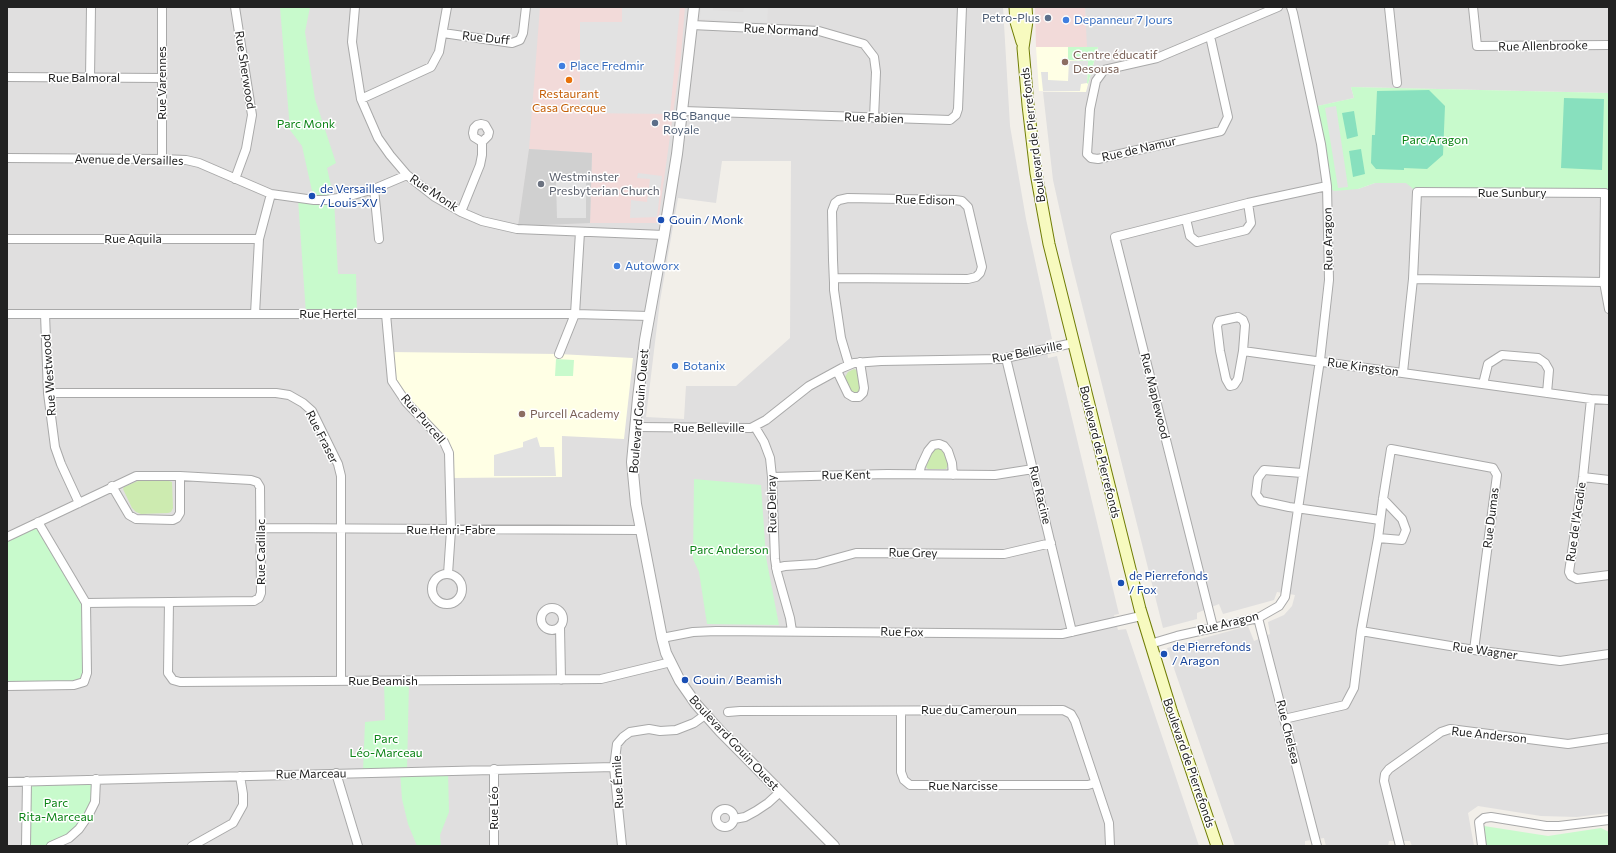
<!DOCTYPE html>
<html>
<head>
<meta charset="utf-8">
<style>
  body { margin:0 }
  #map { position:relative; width:1616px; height:853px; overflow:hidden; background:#f2efe9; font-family:Commissioner,sans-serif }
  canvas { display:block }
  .frame { position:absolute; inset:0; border:8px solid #222; pointer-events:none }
</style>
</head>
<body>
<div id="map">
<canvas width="1616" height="853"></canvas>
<div class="frame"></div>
</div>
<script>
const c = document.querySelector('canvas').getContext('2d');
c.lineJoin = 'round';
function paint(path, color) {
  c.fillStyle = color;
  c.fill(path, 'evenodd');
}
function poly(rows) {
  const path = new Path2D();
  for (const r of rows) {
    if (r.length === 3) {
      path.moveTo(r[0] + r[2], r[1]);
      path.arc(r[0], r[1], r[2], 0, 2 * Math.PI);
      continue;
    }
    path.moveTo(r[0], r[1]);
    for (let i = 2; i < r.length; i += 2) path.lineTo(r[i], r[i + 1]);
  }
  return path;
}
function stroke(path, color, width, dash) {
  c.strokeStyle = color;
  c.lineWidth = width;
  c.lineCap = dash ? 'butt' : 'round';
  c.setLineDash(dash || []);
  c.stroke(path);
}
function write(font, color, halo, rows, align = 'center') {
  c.font = font + ' Commissioner,sans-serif';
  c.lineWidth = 3;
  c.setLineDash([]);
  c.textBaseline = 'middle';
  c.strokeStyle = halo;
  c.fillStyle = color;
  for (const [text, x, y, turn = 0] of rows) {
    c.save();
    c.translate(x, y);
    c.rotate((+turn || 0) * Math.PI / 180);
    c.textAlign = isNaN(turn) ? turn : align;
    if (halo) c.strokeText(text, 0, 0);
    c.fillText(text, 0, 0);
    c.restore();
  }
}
const residential = poly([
  [7,7,1003,7,1010,126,1026,219,1052,339,1046,341,1048,358,1057,356,1119,614,1114,615,1118,630,1126,629,1199,846,7,846],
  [722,161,791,161,790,338,736,386,686,386,684,419,646,417,660,301,678,198,716,203],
  [1085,7,1609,7,1609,93,1351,87,1354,98,1314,107,1358,189,1375,183,1406,183,1605,193,1609,192,1609,813,1577,817,1541,816,1478,806,1468,813,1474,846,1412,846,1410,841,1389,841,1388,846,1326,846,1324,838,1305,841,1305,846,1235,846,1167,648,1248,626,1254,641,1270,634,1268,622,1284,615,1292,606,1295,595,1277,592,1274,600,1223,614,1219,604,1197,613,1197,619,1163,628,1072,265,1053,180,1043,92,1086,92]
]);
const commercial = poly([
  [540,7,685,7,681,56,658,223,590,223,592,153,529,149],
  [1035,7,1085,7,1087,47,1036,47]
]);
const education = poly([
  [1036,47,1098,47,1086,92,1039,91],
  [389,352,559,354,633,358,624,439,562,436,562,477,451,478,449,453,392,381]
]);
const religious = poly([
  [529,149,592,153,590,223,518,226]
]);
const grass = poly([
  [854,369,858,371,861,388,857,393,852,392,849,389,845,377,848,372],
  [936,448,940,448,945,454,948,465,946,469,928,469,926,467,929,458],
  [140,480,169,481,172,482,173,508,171,512,168,513,141,514,136,512,132,508,123,489,124,487]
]);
const park = poly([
  [280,7,310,7,305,32,315,99,336,163,327,168,334,199,338,274,356,274,357,314,306,314,298,199,314,200,302,146,290,130],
  [1068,47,1098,47,1088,84,1087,83,1088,61,1068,60],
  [1351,87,1609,93,1609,187,1605,193,1417,192,1406,183,1375,183,1358,189,1334,191,1327,186,1313,107,1354,98],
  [556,359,574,360,573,376,555,376],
  [694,479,761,485,766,557,779,625,707,624,699,572,693,559],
  [38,522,86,603,84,682,7,686,7,537],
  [384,681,409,681,407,770,363,771,365,722,385,720],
  [400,772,448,772,449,812,440,835,441,846,417,846,408,824,402,799],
  [96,779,95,802,79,829,48,846,26,846,27,781],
  [1484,826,1548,836,1601,828,1609,832,1609,846,1483,846,1482,828]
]);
const pitch = poly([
  [1429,90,1445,106,1443,155,1427,169,1404,168,1404,170,1376,169,1371,163,1372,135,1375,135,1377,91],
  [1564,98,1604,99,1602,170,1561,168],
  [1354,111,1358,136,1347,139,1342,113],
  [1361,149,1365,174,1353,177,1349,151]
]);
const parking = poly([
  [622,7,680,7,670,114,580,113,580,22,622,22],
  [701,7,713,7,713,10,743,12,744,7,768,7,767,23,700,19],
  [1069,61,1088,61,1087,83,1081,84,1080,91,1043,91,1041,72,1048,72,1048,80,1068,81],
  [1336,106,1348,187,1338,188,1325,108],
  [638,173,662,176,657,217,630,218,631,200,647,202,650,179,637,178],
  [586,177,586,218,557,218,556,178],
  [537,437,540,447,554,447,556,476,494,476,494,455,523,447,523,442]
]);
const minor = poly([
  [235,7,252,115,246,149,235,179],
  [355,7,352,42,361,99,378,138,390,155,407,175,435,197,461,212,482,221,517,229,664,235],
  [1389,7,1397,83],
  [1473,7,1477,46,1609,45],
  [692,25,819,31,864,44,874,57,876,72,874,118],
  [443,33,512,43,520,40,523,33,526,7],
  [1210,36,1228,117,1221,131,1098,159,1091,158,1087,154,1090,109,1096,81,1104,70,1157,58,1278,7],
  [7,77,162,78],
  [90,78,91,7],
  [361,99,431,67,439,52,447,7],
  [683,111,950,120,956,115,958,109,962,7],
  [481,124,485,125,489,132,488,136,482,142,474,137,473,133,474,128,477,125,481,124],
  [7,158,162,159,186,160,199,163,271,194,314,200,326,200,350,196,374,189,407,175],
  [162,159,162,7],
  [374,189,379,239],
  [461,212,480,165,482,155,482,142],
  [1186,219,1190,236,1197,242,1246,230,1251,223,1248,203],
  [7,239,259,239],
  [834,278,968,279,976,277,980,273,982,267,968,207,962,201,955,200,848,198,839,200,835,203,832,211,833,260,834,283,834,290,841,338,849,365],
  [1413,279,1604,282],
  [7,314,575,314,649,316],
  [45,314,48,393,55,447,61,464,79,503],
  [255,314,259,239,271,194],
  [386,314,392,381,406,402,444,442,449,453,451,530,448,574],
  [1238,317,1243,320,1245,325,1243,351,1238,379,1234,385,1230,386,1226,379,1220,351,1217,326,1219,321,1238,317],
  [1243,351,1591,399,1609,400],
  [559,354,575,314,580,232],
  [1006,358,1072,632],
  [837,371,848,394,853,397,859,397,863,393,864,388,860,362],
  [1403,372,1413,279,1417,192,1605,193,1604,282,1609,309],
  [1483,384,1488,364,1502,355,1538,358,1545,363,1549,370,1547,393],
  [48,393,276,393,289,395,303,403,312,411,338,464,341,476,341,681],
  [1591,399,1583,477,1569,572,1571,576,1577,579,1609,575],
  [635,427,751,428,766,420,809,386,842,368,854,363,881,361,1001,359,1073,343],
  [755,427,764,442,770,458,772,477,775,559,777,572,790,618,792,631],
  [1302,473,1264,470,1258,478,1256,494,1261,501,1289,507,1380,520],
  [919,474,921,466,928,451,933,445,939,444,944,446,948,451,952,463,953,475],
  [772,477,887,474,995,475,1033,469],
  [1583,477,1609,480],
  [112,486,129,515,136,519,173,520,177,518,180,513,180,476],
  [261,528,640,530],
  [7,537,136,476,180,476,251,480,257,482,260,487,261,593,259,598,254,601,86,603],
  [1378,538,1402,540,1406,530,1402,519,1383,499],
  [776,568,785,566,816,564,856,553,1004,554,1051,543],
  [447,589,15],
  [169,602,168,673,173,680,180,682,601,679,671,662],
  [552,619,11],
  [1258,618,1317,846],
  [560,627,561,680],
  [1213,627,1115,237,1248,203,1327,186],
  [1361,631,1474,650,1560,661,1609,654],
  [662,638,693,632,716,631,1062,634,1141,616],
  [1150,644,1177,636,1258,618,1279,606,1285,597,1320,360,1329,280,1327,186,1321,144,1293,13,1291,7],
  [7,686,74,685,84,682,87,673,86,603,38,522],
  [901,711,901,772,904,780,910,785,1088,785,1095,783],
  [728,712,740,711,1063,710,1071,714,1075,721,1109,823,1110,846],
  [1284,719,1345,705,1354,688,1361,631,1378,538,1383,499,1391,449,1493,468,1497,475,1474,650],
  [336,773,358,846],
  [7,782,614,767],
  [725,818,9],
  [734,819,745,817,756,811,768,803,780,792],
  [26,846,27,781],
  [51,846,69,838,79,829,88,816,95,802,96,779],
  [192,846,233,823,243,805,243,794,240,776],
  [494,846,494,769],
  [622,846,614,767,617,744,623,737,630,732,649,729,660,731,676,730,694,723,705,715],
  [1400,846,1384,781,1385,774,1389,769,1441,732,1450,729,1568,744,1609,738],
  [1482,846,1479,822,1484,818,1491,817,1546,826,1559,826,1609,820]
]);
const tertiary = poly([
  [694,7,677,154,664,235,645,340,638,398,632,462,636,504,662,638,666,653,680,681,696,704,720,731,834,846]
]);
const secondary = poly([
  [1015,7,1016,22,1022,42],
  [1026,7,1027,21,1023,48,1028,105,1036,173,1049,244,1140,609,1171,710,1217,846]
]);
const markers = [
  [1048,18,4,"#5c6f8a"],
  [1066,20,4,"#3f7fe0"],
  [1065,62,4,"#8d6e63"],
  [562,66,4,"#3f7fe0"],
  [569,80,4,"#e8710a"],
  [655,123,4,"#5c6f8a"],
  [541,184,4,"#6b7280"],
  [312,196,4,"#1a4fb4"],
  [661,220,4,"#1a4fb4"],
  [617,266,4,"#3f7fe0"],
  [675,366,4,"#3f7fe0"],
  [522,414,4,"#8d6e63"],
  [1121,583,4,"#1a4fb4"],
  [1164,654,4,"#1a4fb4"],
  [685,680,4,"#1a4fb4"]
];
const serviceNames = [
  ["Petro-Plus",1040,18],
  ["RBC Banque",663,116,"left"],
  ["Royale",663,130,"left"]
];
const shopNames = [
  ["Depanneur 7 Jours",1074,20],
  ["Place Fredmir",570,66],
  ["Autoworx",625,266],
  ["Botanix",683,366]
];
const streetNames = [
  ["Rue Normand",781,30,3],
  ["Rue Duff",486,38,6],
  ["Rue Allenbrooke",1543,46,-1],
  ["Rue Sherwood",245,70,81],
  ["Rue Balmoral",84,78],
  ["Rue Varennes",162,83,-90],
  ["Rue Fabien",874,118,2],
  ["Boulevard de Pierrefonds",1033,135,-97],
  ["Rue de Namur",1139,149,-13],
  ["Avenue de Versailles",129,160,1],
  ["Rue Monk",434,193,34],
  ["Rue Sunbury",1512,193],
  ["Rue Edison",925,200,1],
  ["Rue Aquila",133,239],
  ["Rue Aragon",1328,239,-91],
  ["Rue Hertel",328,314],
  ["Rue Belleville",1027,352,-11],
  ["Rue Kingston",1363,367,8],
  ["Rue Westwood",49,375,-94],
  ["Rue Maplewood",1155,396,76],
  ["Boulevard Gouin Ouest",639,411,-85],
  ["Rue Purcell",423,419,49],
  ["Rue Belleville",709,428],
  ["Rue Fraser",322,437,63],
  ["Boulevard de Pierrefonds",1100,452,76],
  ["Rue Kent",846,475,-1],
  ["Rue Racine",1040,495,76],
  ["Rue Delray",772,504,-91],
  ["Rue Dumas",1491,518,-83],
  ["Rue de l'Acadie",1576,522,-82],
  ["Rue Henri-Fabre",451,530],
  ["Rue Cadillac",261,552,-90],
  ["Rue Grey",913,553,1],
  ["Rue Aragon",1228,623,-14],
  ["Rue Fox",902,632,1],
  ["Rue Wagner",1485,651,8],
  ["Rue Beamish",383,681],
  ["Rue du Cameroun",969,710],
  ["Rue Chelsea",1288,732,76],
  ["Rue Anderson",1489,735,6],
  ["Boulevard Gouin Ouest",734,743,47],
  ["Boulevard de Pierrefonds",1189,763,71],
  ["Rue Marceau",311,774,-1],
  ["Rue Émile",618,782,-93],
  ["Rue Narcisse",963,786],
  ["Rue Léo",494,808,-90]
];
const educationNames = [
  ["Centre éducatif",1073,55],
  ["Desousa",1073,69],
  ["Purcell Academy",530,414]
];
const foodNames = [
  ["Restaurant",569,94],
  ["Casa Grecque",569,108]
];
const parkNames = [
  ["Parc Monk",306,124],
  ["Parc Aragon",1435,140],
  ["Parc Anderson",729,550],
  ["Parc",386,739],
  ["Léo-Marceau",386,753],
  ["Parc",56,803],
  ["Rita-Marceau",56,817]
];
const worshipNames = [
  ["Westminster",549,177],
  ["Presbyterian Church",549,191]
];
const transitNames = [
  ["de Versailles",320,189],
  ["/ Louis-XV",320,203],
  ["Gouin / Monk",669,220],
  ["de Pierrefonds",1129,576],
  ["/ Fox",1129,590],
  ["de Pierrefonds",1172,647],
  ["/ Aragon",1172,661],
  ["Gouin / Beamish",693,680]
];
paint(residential, '#e0dfdf');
paint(commercial, '#f2dad9');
paint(education, '#ffffe5');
paint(religious, '#d0d0d0');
paint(grass, '#cdebb0');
paint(park, '#c8facc');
paint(pitch, '#88e0be');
paint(parking, '#e2e2e2');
stroke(minor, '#a9a9a9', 10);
stroke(tertiary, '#a9a9a9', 12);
stroke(secondary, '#707d05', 13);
stroke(minor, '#fff', 8);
stroke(tertiary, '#fff', 10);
stroke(secondary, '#f7fabf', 11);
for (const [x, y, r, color] of markers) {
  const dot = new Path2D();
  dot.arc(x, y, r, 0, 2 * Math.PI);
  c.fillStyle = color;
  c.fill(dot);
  stroke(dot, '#fff', 1.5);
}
write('12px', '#4e5e75', '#fff', serviceNames, 'right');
write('12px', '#366cbe', '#fff', shopNames, 'left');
write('12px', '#222', '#fff', streetNames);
write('12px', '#785e54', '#fff', educationNames, 'left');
write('12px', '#c56008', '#fff', foodNames);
write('12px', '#0c8416', '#fff', parkNames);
write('12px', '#5b616d', '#fff', worshipNames, 'left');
write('12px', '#164399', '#fff', transitNames, 'left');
</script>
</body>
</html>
